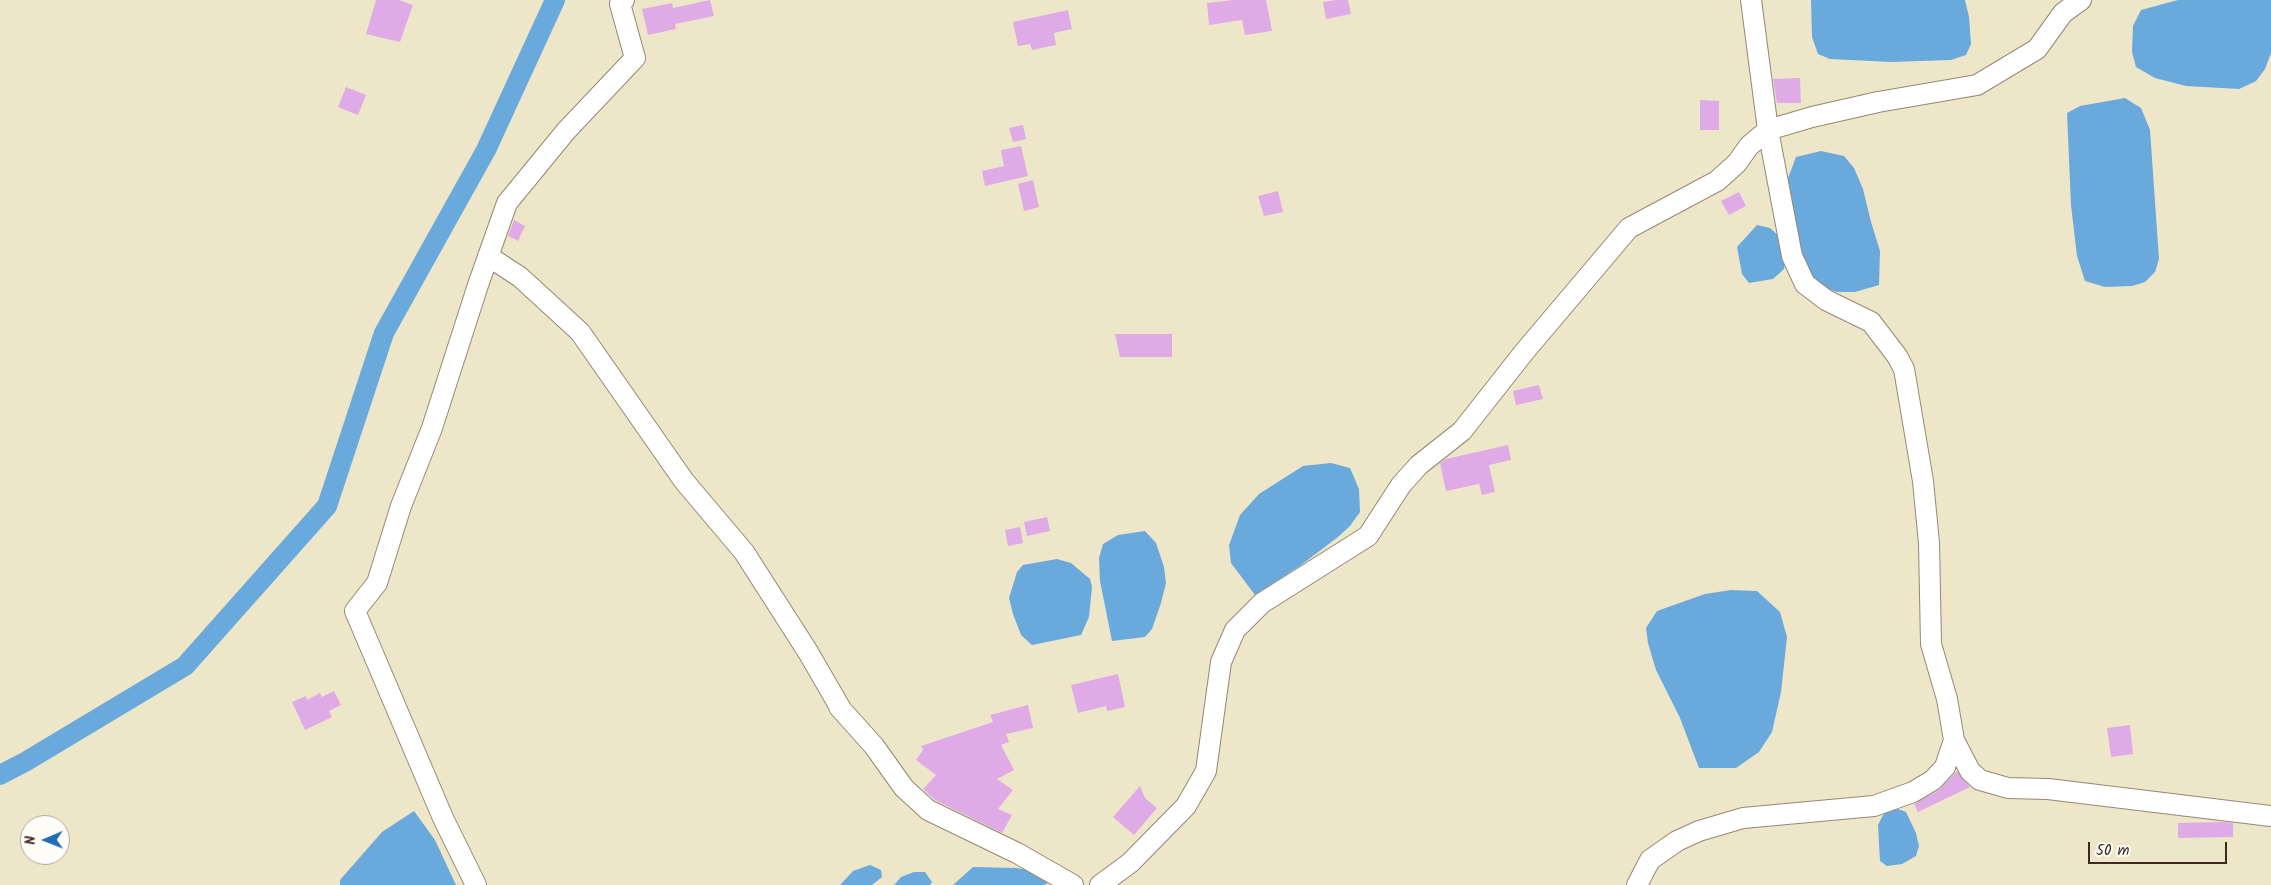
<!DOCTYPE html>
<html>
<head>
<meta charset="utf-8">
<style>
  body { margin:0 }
  #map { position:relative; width:2271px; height:885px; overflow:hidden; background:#eee6c9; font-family:Kalam,sans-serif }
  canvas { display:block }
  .north { position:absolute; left:20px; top:815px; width:50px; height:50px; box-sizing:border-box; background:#fdfcf7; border:1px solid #afa8a0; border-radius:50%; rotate:269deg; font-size:14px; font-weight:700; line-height:20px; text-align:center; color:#3b2a1e }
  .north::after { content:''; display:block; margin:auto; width:18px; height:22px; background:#1f6fb2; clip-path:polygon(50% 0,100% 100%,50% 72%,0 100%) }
  .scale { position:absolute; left:2088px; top:842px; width:139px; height:22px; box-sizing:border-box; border:2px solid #3b2a1e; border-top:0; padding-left:6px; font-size:15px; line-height:18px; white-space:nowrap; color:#3b2a1e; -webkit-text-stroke:4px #fdfcf7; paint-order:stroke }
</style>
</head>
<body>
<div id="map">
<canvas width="2271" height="885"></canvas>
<div class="north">N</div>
<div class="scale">50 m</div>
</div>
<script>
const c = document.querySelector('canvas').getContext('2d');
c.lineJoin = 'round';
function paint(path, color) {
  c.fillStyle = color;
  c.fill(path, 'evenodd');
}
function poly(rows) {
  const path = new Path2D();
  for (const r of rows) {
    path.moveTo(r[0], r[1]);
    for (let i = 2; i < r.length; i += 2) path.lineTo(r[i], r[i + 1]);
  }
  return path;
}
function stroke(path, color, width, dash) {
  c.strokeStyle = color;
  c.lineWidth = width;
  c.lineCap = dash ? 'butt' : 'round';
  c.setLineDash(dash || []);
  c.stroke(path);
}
const water = poly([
  [1811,0,1965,0,1969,17,1971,44,1966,55,1951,60,1891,62,1830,59,1818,54,1812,37],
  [2178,0,2271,0,2271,53,2265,69,2256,81,2239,89,2186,86,2155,78,2136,67,2132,52,2133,26,2141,10],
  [2125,98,2141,108,2150,130,2159,259,2155,272,2145,282,2132,286,2105,287,2085,281,2077,256,2071,205,2067,113,2080,106],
  [1821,151,1844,156,1854,168,1863,189,1871,222,1880,251,1879,285,1855,292,1837,292,1822,287,1809,274,1800,245,1788,178,1796,157],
  [1757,225,1770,228,1781,238,1786,249,1784,269,1773,279,1749,283,1742,274,1737,247],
  [1331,463,1350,468,1359,489,1360,512,1350,526,1338,537,1301,565,1255,595,1231,563,1229,545,1240,515,1259,494,1303,466],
  [1145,531,1156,543,1164,567,1166,583,1161,603,1152,629,1145,637,1112,641,1100,581,1099,558,1103,544,1118,535],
  [1057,559,1071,563,1090,579,1092,587,1089,617,1081,635,1032,645,1021,635,1013,614,1009,598,1017,572,1023,565],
  [1731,590,1757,591,1780,612,1787,637,1781,692,1772,732,1759,752,1736,768,1699,768,1680,718,1656,670,1648,643,1646,628,1657,611,1705,594],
  [1890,808,1898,809,1906,812,1916,833,1919,846,1916,856,1902,864,1887,866,1880,861,1878,825,1883,815],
  [414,811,435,840,456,885,340,885,340,880,382,832],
  [870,865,881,870,882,877,872,885,840,885,853,871],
  [973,867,1016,868,1036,871,1053,878,1045,885,953,885],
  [914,872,925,872,932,882,930,885,894,885,901,877]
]);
const canal = poly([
  [0,775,25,762,185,666,327,506,384,333,486,150,555,0]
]);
const building = poly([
  [376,0,399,0,413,5,400,42,366,34],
  [710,0,714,16,675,24,676,29,648,35,642,9,672,3,673,8],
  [1233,0,1266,0,1272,31,1245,35,1242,20,1209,25,1207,3],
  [1336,0,1348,0,1351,14,1326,19,1323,2],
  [1068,10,1072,29,1054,33,1056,45,1032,50,1030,44,1018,46,1013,22],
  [1800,78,1801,103,1777,103,1773,79],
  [346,87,366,95,358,115,338,107],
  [1700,100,1719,101,1719,130,1700,130],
  [1023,125,1026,139,1013,142,1009,128],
  [1021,146,1028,176,985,186,982,171,1004,166,1001,150],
  [1033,180,1039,207,1024,211,1018,184],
  [1278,191,1283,212,1264,216,1258,196],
  [1739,192,1746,206,1729,215,1721,201],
  [514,220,525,226,518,241,508,236],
  [1115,334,1172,334,1172,357,1120,357],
  [1539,385,1543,399,1516,405,1513,391],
  [1508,445,1511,460,1489,465,1495,492,1482,495,1479,484,1446,491,1440,463,1446,459],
  [1047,517,1050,531,1027,536,1024,522],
  [1020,527,1023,543,1008,546,1005,530],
  [1118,674,1125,707,1107,711,1106,706,1078,713,1071,685],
  [334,691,341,705,329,711,332,717,305,730,292,702,306,696,307,700,320,693,322,697],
  [1028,705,1033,728,1006,734,1009,742,1001,745,1014,770,997,779,1013,790,998,809,1012,815,1002,833,935,800,923,789,936,775,916,760,923,750,921,746,993,722,990,715],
  [2130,725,2133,754,2111,757,2107,728],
  [1957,771,1970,787,1918,812,1914,804,1939,790],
  [1140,786,1145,798,1157,808,1134,835,1113,817],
  [2224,822,2233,823,2233,837,2178,838,2178,823]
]);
const minor = poly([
  [488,256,520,277,580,332,684,481,744,552,808,652,841,709],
  [839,707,874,746,904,788,928,810,1017,853,1073,885],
  [1954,740,1970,771,1980,780,2008,788,2048,789,2271,816],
  [476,885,443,818,355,611,377,583,401,506,432,428,478,285,507,203,566,131,635,58,620,4,624,0],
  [1100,885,1130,863,1186,806,1206,771,1221,662,1235,630,1262,603,1368,536,1401,485,1419,465,1462,431,1525,351,1629,228,1717,181,1737,163,1749,146,1768,130,1751,0],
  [1637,885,1650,860,1677,841,1699,831,1743,818,1874,806,1913,792,1933,780,1945,767,1954,740,1947,699,1931,644,1929,543,1923,481,1904,369,1897,356,1871,322,1826,300,1805,284,1792,256,1768,130,1812,117,1878,102,1977,85,2037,49,2063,13,2081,0]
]);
paint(water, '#69a9dc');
stroke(canal, '#69a9dc', 20);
paint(building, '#dfabe7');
stroke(minor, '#948874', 22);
stroke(minor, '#fff', 20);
</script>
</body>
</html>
